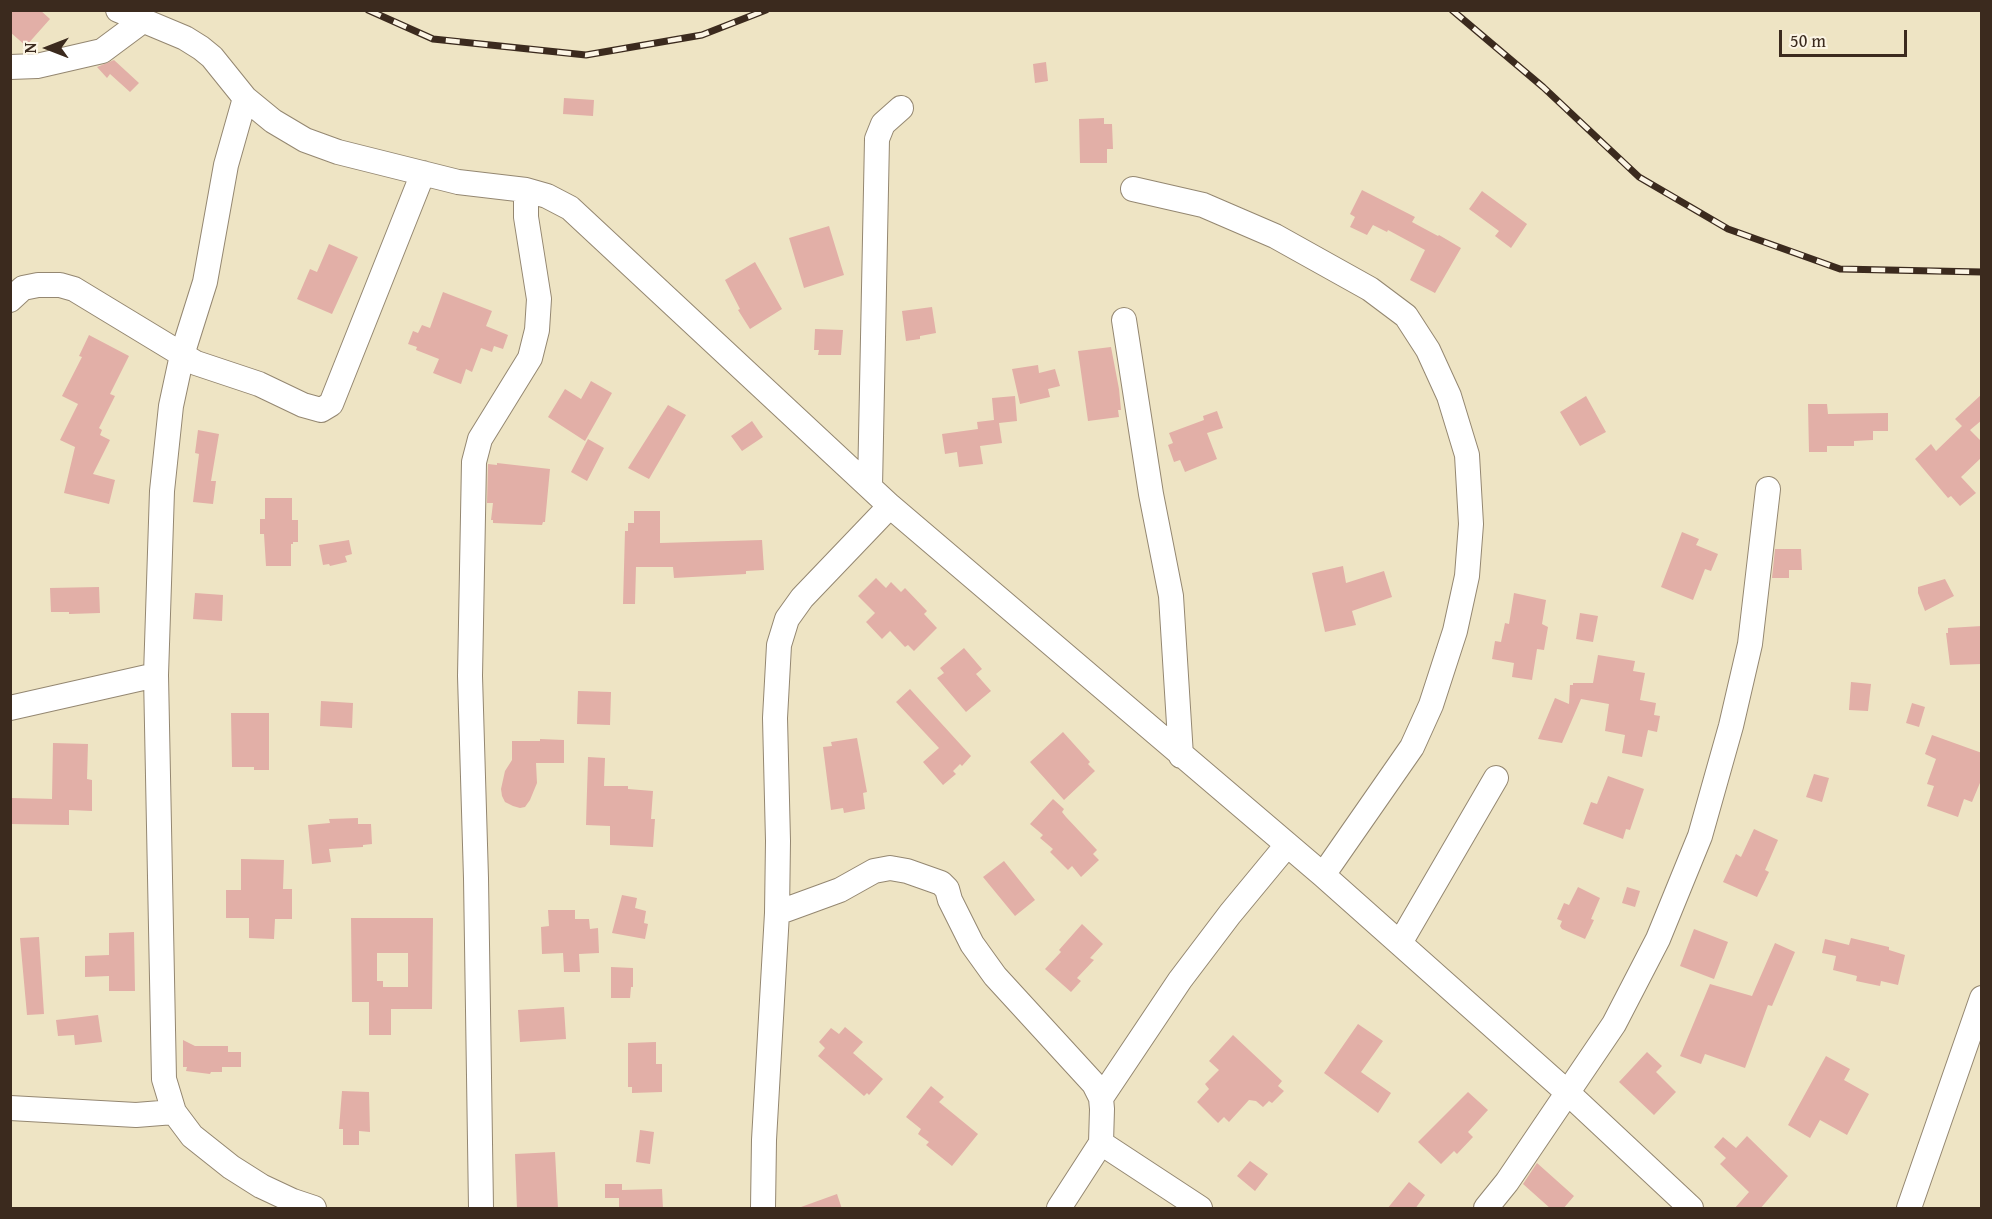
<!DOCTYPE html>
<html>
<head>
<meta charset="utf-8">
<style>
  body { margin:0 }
  #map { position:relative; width:1992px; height:1219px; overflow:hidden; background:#eee4c4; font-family:"Gentium Book Plus",serif }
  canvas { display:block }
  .frame { position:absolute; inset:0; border:12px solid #3b2a1e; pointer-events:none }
  .north { position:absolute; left:18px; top:18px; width:60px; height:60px; -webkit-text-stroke:4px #fcf5e5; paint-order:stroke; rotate:270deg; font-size:16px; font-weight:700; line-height:24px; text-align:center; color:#3b2a1e }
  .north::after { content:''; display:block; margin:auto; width:21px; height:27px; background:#3b2a1e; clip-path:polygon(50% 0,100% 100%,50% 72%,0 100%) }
  .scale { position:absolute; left:1779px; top:30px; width:128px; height:27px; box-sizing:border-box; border:3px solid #3b2a1e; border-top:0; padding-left:8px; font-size:18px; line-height:21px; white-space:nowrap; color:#3b2a1e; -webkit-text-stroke:4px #fcf5e5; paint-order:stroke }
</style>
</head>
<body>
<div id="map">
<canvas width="1992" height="1219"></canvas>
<div class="frame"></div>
<div class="north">N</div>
<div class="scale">50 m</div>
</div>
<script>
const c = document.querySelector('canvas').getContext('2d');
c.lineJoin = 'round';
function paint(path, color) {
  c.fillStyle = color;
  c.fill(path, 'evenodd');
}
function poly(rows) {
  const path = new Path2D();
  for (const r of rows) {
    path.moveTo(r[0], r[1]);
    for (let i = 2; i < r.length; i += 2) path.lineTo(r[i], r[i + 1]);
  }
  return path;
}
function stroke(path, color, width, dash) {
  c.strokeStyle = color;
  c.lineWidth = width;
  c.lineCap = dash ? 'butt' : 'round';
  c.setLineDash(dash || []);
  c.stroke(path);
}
const building = poly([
  [10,10,40,10,50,19,26,46,10,32],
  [114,60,139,83,130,92,110,74,107,78,97,67],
  [1046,62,1048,81,1035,83,1033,64],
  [564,98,594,100,593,116,563,114],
  [1104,118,1104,124,1112,124,1113,149,1107,149,1107,163,1080,163,1079,119],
  [1362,190,1415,217,1412,222,1438,236,1439,235,1461,248,1435,293,1410,280,1425,250,1388,230,1387,232,1373,225,1367,235,1350,227,1355,217,1350,214],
  [1482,191,1527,224,1511,248,1495,236,1499,231,1469,209],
  [829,226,844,275,804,288,789,238],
  [329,244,358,257,332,314,297,299,310,269,317,272],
  [755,262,782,309,750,329,738,310,740,309,725,280],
  [443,292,492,311,486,326,508,335,503,349,494,346,492,352,481,348,472,372,466,369,461,384,433,373,439,359,416,350,417,347,408,344,413,331,418,333,422,325,430,328],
  [932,307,936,333,920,336,920,339,906,341,902,311],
  [815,329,843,330,841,355,818,355,819,350,814,350],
  [89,335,129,356,110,394,115,396,99,428,102,430,100,435,110,440,93,474,115,480,109,504,64,493,75,447,60,440,78,404,62,396,82,357,79,356],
  [1111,347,1119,389,1121,410,1118,410,1119,417,1088,421,1078,351],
  [1038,365,1039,373,1055,369,1060,386,1048,389,1050,397,1020,404,1012,369],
  [591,381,612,393,585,441,548,417,565,389,581,399],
  [1982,394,1982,420,1970,430,1982,442,1982,457,1961,477,1976,493,1960,506,1951,496,1948,498,1915,459,1931,444,1936,451,1962,426,1955,419],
  [1015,396,1017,421,999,423,1002,443,980,446,983,464,959,467,957,452,945,454,942,434,978,429,977,422,994,420,992,398],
  [1586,396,1606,432,1580,446,1560,412],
  [1808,404,1827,404,1828,414,1888,413,1888,431,1873,431,1873,440,1854,441,1854,446,1827,446,1827,452,1809,452],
  [668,405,686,415,649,479,628,468],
  [1217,411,1223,428,1207,433,1217,459,1185,472,1180,460,1174,462,1168,445,1173,443,1169,433,1204,420,1203,416],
  [752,421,763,437,742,451,731,436],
  [198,430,219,434,211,481,216,481,213,504,193,502,199,454,195,453],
  [588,439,604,448,587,481,571,472],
  [497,463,550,469,545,522,543,522,542,525,493,523,493,520,491,520,493,503,487,503,488,464,497,465],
  [265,498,292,498,292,520,298,520,298,542,293,542,293,544,291,544,291,566,266,566,264,534,260,534,260,519,265,519],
  [634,511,660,511,660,543,762,540,764,570,746,571,746,574,674,578,673,567,636,567,635,604,623,604,625,531,628,531,628,523,634,523],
  [1682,532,1699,539,1696,545,1718,554,1711,571,1705,569,1693,600,1661,587],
  [349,540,352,554,345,556,347,562,330,566,329,564,323,565,319,545],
  [1775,549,1801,549,1802,570,1789,570,1789,578,1772,578],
  [1343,566,1346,583,1384,571,1392,597,1352,611,1356,625,1325,632,1312,573],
  [876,578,886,588,891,582,901,592,905,588,927,611,924,614,937,628,914,651,908,645,905,647,890,631,882,639,866,622,875,613,858,596],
  [1945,579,1954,596,1925,611,1918,593,1918,587],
  [99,587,100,613,69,614,69,612,51,612,50,588],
  [195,593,223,595,222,621,193,619],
  [1514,593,1546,600,1542,624,1548,627,1544,650,1537,649,1532,680,1512,677,1514,663,1492,659,1495,641,1501,642,1505,623,1509,624],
  [1580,613,1598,616,1593,642,1576,639],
  [1982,626,1982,664,1950,665,1946,633,1948,633,1948,628],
  [964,648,982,669,976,674,991,691,966,712,937,678,944,673,940,668],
  [1598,655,1635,661,1633,671,1645,673,1640,700,1656,703,1654,715,1660,716,1657,732,1648,730,1642,757,1622,753,1625,735,1605,731,1609,704,1581,699,1562,743,1538,739,1555,698,1569,704,1570,685,1573,685,1573,683,1593,683],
  [1851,682,1871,684,1868,711,1849,710],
  [910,689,971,756,962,766,960,764,953,771,956,774,943,785,923,762,939,748,896,702],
  [578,691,611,692,610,725,577,724],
  [321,701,353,703,352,728,320,726],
  [1912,703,1925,707,1919,727,1906,723],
  [231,713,269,713,269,770,254,770,254,767,232,767],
  [1063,732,1090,762,1088,764,1095,771,1064,800,1030,762],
  [1932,735,1982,753,1982,778,1972,802,1964,799,1958,817,1927,806,1934,786,1927,784,1936,759,1925,754],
  [857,738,867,792,863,793,865,809,844,813,843,808,831,810,823,747,832,746,831,742],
  [540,739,564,740,564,763,536,763,537,783,530,800,525,807,520,808,513,806,505,802,502,796,501,789,505,771,512,760,512,741,540,741],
  [53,743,88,744,87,779,92,780,92,811,69,810,69,825,10,824,12,798,52,799],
  [588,757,605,758,604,786,628,786,628,789,653,791,651,819,655,819,653,847,610,845,610,826,586,825],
  [1814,774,1829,778,1822,802,1806,797],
  [1608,776,1644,789,1630,830,1626,829,1623,839,1583,824,1591,802,1597,804],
  [1053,799,1064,809,1062,812,1066,817,1097,850,1093,854,1099,860,1081,877,1072,866,1068,870,1050,852,1053,849,1040,838,1043,835,1030,824],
  [358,818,358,824,371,824,372,844,363,845,363,847,329,849,331,862,312,864,308,825,330,823,329,819],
  [1754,829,1778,840,1765,870,1769,872,1757,897,1723,882,1736,854,1741,857],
  [241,859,284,860,283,889,292,889,292,919,275,919,274,939,249,938,249,918,226,918,226,890,241,890],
  [1004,861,1035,900,1015,916,983,877],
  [1578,887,1600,898,1591,919,1594,920,1585,939,1562,929,1560,926,1562,921,1557,919,1564,903,1569,905],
  [1627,887,1640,891,1635,907,1622,903],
  [622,895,637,898,635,908,646,911,644,923,648,924,645,939,612,933],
  [548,910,575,910,575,919,589,919,590,929,598,928,599,953,579,954,580,972,564,972,563,953,542,954,541,927,549,926],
  [351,918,433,918,432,1009,391,1009,391,1035,369,1035,369,1002,352,1002],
  [377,953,408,953,408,987,383,987,383,981,377,981],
  [1082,924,1103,944,1090,958,1094,960,1077,978,1081,981,1071,992,1045,969,1061,952,1059,950],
  [1694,929,1728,942,1714,979,1680,966],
  [134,932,135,991,109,991,109,976,85,977,85,956,109,955,109,933],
  [39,937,44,1014,27,1015,20,938],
  [1851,938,1889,947,1889,950,1905,955,1898,985,1881,981,1880,986,1856,981,1857,976,1833,970,1836,956,1822,953,1825,939,1849,945],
  [1775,943,1795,952,1772,1006,1768,1005,1745,1068,1705,1054,1701,1064,1680,1056,1710,984,1752,996],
  [611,967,633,968,633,987,631,987,630,998,611,998],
  [564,1007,566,1039,520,1042,518,1010],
  [98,1015,102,1042,75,1045,74,1035,58,1036,56,1020],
  [1358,1024,1383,1041,1361,1072,1391,1093,1378,1113,1324,1073],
  [845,1027,863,1042,853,1053,883,1079,869,1095,867,1093,864,1096,818,1056,825,1048,819,1042,831,1028,839,1034],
  [1233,1035,1282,1081,1278,1086,1284,1091,1272,1103,1269,1101,1263,1107,1256,1101,1249,1100,1229,1122,1224,1117,1218,1123,1197,1102,1209,1089,1205,1084,1219,1070,1209,1061],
  [183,1040,195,1046,228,1046,228,1052,241,1052,241,1067,222,1067,222,1072,211,1072,210,1074,186,1071,187,1067,183,1067],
  [656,1042,656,1064,662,1064,662,1092,632,1093,632,1087,628,1087,628,1043],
  [1647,1052,1662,1066,1656,1072,1676,1092,1654,1115,1619,1082],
  [1826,1056,1850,1069,1844,1080,1869,1094,1847,1135,1820,1120,1810,1138,1788,1125],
  [931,1086,944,1097,939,1102,978,1134,952,1166,926,1145,929,1142,918,1134,921,1129,906,1117],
  [342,1091,369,1092,370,1132,359,1131,359,1145,343,1145,343,1129,339,1129],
  [1468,1092,1488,1110,1468,1132,1473,1137,1457,1154,1454,1151,1441,1164,1418,1142],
  [640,1130,654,1132,650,1164,636,1162],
  [1747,1136,1788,1176,1760,1209,1734,1209,1749,1192,1720,1164,1726,1158,1714,1147,1723,1137,1736,1148],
  [555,1152,558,1209,517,1209,515,1154],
  [1250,1161,1268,1174,1255,1191,1237,1176],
  [1537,1163,1574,1196,1563,1209,1551,1209,1523,1184],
  [1409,1182,1425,1195,1415,1209,1387,1209],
  [605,1184,622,1184,622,1190,662,1189,663,1209,619,1209,619,1198,605,1198],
  [837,1194,842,1209,801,1209,801,1207]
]);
const minor = poly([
  [118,10,185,38,201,48,212,57,245,98,273,121,305,140,338,152,458,182,526,190,547,196,570,208,890,506,1323,875,1568,1093,1691,1208],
  [10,67,37,66,102,51,141,22],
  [245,98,226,165,205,282,182,355,171,406,162,491,156,675,164,1079,174,1112,192,1136,231,1167,261,1186,293,1201,314,1208],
  [1133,189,1203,205,1275,236,1370,289,1406,316,1428,350,1449,396,1467,455,1471,524,1467,576,1455,631,1431,705,1412,747,1323,875],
  [10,300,23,288,38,285,60,285,74,289,196,363,259,384,303,405,321,410,331,404,423,173],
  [1124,320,1151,494,1171,596,1181,756],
  [870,487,877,139,883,124,901,108],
  [10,708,156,675],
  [777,913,840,890,874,871,890,868,907,871,941,883,947,889,950,900,972,944,995,976,1094,1084,1101,1098,1102,1109,1101,1143],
  [1400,943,1496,778],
  [1101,1098,1180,980,1230,914,1287,845],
  [10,1108,136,1115,174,1112],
  [481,1208,476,878,470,676,474,462,480,439,530,358,537,330,539,299,526,217,526,190],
  [763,1208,764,1140,777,913,778,841,775,718,779,645,787,619,802,598,890,506],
  [1059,1208,1101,1143,1200,1208],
  [1486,1208,1507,1182,1614,1024,1658,939,1700,836,1731,726,1750,644,1768,489],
  [1909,1208,1982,998]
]);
const rail = poly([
  [368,10,433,39,586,55,702,35,766,10],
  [1452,10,1543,87,1639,177,1728,229,1840,269,1982,272]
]);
paint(building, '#e2afa7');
stroke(minor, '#948771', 26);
stroke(minor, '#fff', 24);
stroke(rail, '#3b2a1e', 7);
stroke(rail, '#fcf5e5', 4.5, [14]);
</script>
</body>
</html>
